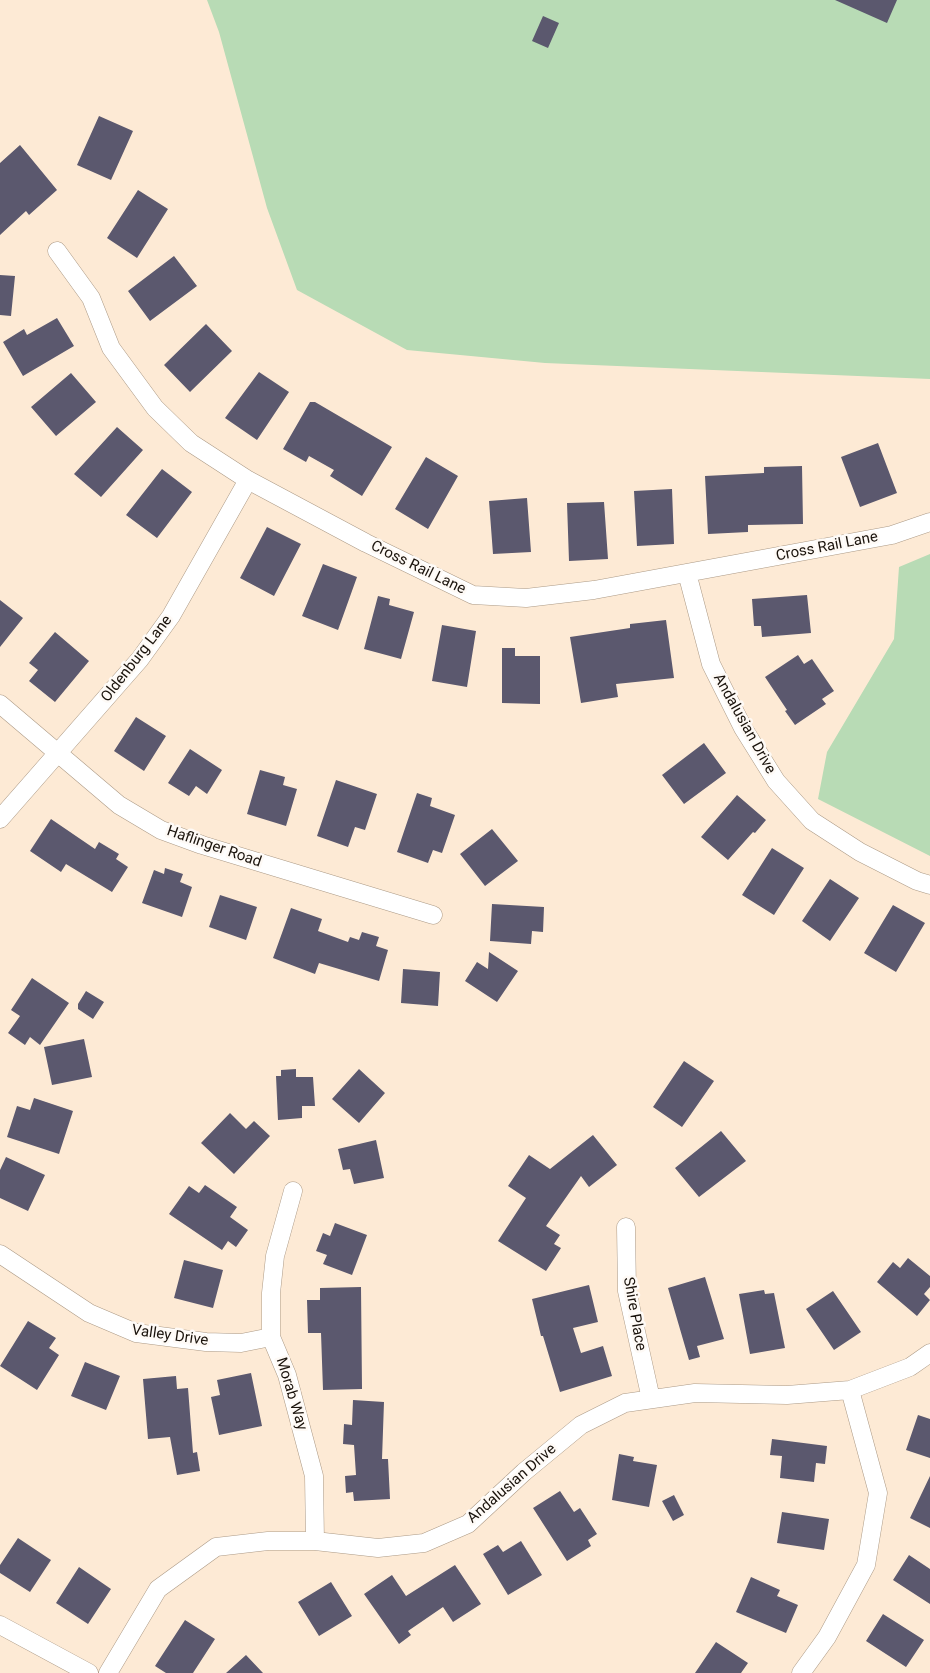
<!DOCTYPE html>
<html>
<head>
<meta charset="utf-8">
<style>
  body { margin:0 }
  canvas { display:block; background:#fdead5 }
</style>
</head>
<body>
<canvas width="930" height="1673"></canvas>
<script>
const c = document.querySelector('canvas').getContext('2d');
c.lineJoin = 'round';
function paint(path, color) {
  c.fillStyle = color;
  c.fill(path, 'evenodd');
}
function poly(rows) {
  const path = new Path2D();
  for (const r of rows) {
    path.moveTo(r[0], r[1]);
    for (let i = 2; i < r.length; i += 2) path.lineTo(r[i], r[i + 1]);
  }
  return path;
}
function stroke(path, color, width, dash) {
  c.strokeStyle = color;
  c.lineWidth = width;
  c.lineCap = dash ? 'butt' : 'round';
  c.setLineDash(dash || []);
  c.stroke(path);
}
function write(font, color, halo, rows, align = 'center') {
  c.font = font + ' Roboto,sans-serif';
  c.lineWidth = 5;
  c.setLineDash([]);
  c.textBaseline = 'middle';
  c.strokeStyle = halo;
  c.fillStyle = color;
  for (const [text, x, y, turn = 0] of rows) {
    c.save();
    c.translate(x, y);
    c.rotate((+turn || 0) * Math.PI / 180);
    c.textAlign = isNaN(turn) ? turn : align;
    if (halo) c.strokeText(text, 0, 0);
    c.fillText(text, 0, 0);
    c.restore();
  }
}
const green = poly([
  [207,0,930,0,930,379,545,363,407,350,297,290,267,208,219,32],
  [930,554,930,856,818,799,827,752,894,639,899,567]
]);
const building = poly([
  [835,0,897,0,887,23],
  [543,16,559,23,548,48,532,41],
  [99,116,133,131,111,180,77,165],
  [20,145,57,190,29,215,26,211,0,235,0,163],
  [138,190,168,209,137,258,107,238],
  [174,256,197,286,150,321,128,291],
  [0,275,15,276,11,316,0,315],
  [57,318,74,346,23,376,3,342,24,329,27,335],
  [206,324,232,351,190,392,164,365],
  [259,372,289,392,257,440,225,418],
  [71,373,96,402,56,436,31,407],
  [310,402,315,402,392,447,362,496,330,476,334,470,309,456,306,462,283,449],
  [117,427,143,450,101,497,74,474],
  [878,443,897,493,860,507,841,457],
  [426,457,458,476,428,529,395,509],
  [802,466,803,524,748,525,748,532,708,534,705,476,764,473,764,467],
  [162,469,192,492,157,538,126,515],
  [672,489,674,544,637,546,634,491],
  [527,498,531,552,493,554,489,501],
  [604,502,608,559,569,561,567,503],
  [267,527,301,544,274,596,240,578],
  [323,564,357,577,338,630,302,616],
  [807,595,811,633,762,637,761,626,754,626,752,599],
  [378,596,390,599,389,605,414,612,401,659,364,649],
  [0,600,23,618,0,647],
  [666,620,674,678,616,684,618,697,581,703,570,637,630,628,630,624],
  [442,625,476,631,467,687,432,681],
  [55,632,89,661,55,702,29,681,38,670,29,663],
  [502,648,515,648,515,656,540,656,540,704,502,703],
  [798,655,804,664,812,659,834,691,822,699,826,704,795,725,785,711,787,710,765,677],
  [136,717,166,736,144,771,114,751],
  [704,743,726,773,684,804,662,775],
  [190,749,222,770,207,794,196,786,189,796,168,783],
  [260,770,285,777,283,785,297,789,286,826,247,814],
  [336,780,377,794,365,830,355,827,348,847,317,836],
  [417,793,432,798,430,806,455,815,442,853,433,850,428,863,397,852],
  [737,795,766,820,755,833,753,832,728,860,701,837],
  [51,819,95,849,99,842,119,854,116,859,128,867,112,892,66,864,61,872,30,851],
  [492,829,518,861,485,886,460,854],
  [772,848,804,868,774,915,742,895],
  [165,868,183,874,180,882,192,887,182,917,142,903,154,870,164,874],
  [830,879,859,898,830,941,802,921],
  [220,895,257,907,246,940,209,927],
  [492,904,544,907,543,932,532,931,531,944,490,941],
  [893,905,925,923,896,972,864,953],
  [291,908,322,919,318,931,348,942,350,937,359,940,362,932,379,937,376,946,388,950,379,981,319,963,315,974,273,958],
  [489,952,518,971,497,1002,465,981,477,962,488,969],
  [403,969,440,972,438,1006,401,1003],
  [32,978,69,1003,40,1045,30,1037,25,1045,8,1033,20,1016,11,1010],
  [86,991,104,1002,93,1019,78,1009,78,1004],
  [84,1039,92,1077,52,1085,44,1047],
  [684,1061,714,1081,682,1127,653,1107],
  [296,1069,296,1077,313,1077,315,1106,302,1106,302,1118,278,1120,276,1076,281,1076,281,1070],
  [359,1069,385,1093,359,1123,332,1099],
  [34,1098,73,1111,59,1154,7,1137,17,1106,30,1110],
  [230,1113,246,1129,254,1121,270,1136,234,1174,201,1143],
  [721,1131,746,1161,699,1197,675,1168],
  [593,1135,617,1165,589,1187,581,1176,546,1226,560,1235,554,1244,561,1248,546,1271,498,1241,526,1198,508,1186,529,1155,550,1169],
  [376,1140,384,1178,354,1184,350,1169,343,1170,338,1149],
  [6,1157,45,1175,28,1211,0,1198,0,1170],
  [205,1185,237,1207,230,1217,248,1230,236,1247,228,1241,222,1250,169,1214,189,1186,199,1193],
  [335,1223,367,1235,352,1275,323,1264,327,1255,316,1251,323,1233,330,1236],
  [908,1258,930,1276,930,1287,924,1294,930,1300,917,1316,877,1282,893,1262,900,1268],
  [184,1260,223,1270,213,1308,174,1298],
  [705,1277,724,1339,697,1346,700,1357,689,1360,668,1288],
  [589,1285,598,1322,573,1328,581,1353,603,1346,612,1376,560,1392,543,1336,541,1336,532,1299],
  [361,1287,362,1389,323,1390,321,1333,308,1333,307,1300,320,1300,320,1288],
  [764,1290,765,1294,774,1293,785,1348,750,1354,739,1294],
  [833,1291,861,1332,834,1350,806,1309],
  [28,1321,56,1338,49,1348,59,1355,37,1390,0,1366],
  [85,1362,120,1376,106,1410,71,1396],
  [251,1373,262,1426,219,1435,211,1397,220,1395,217,1380],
  [176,1376,177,1389,188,1388,193,1453,197,1452,200,1471,177,1475,170,1437,148,1439,143,1379],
  [353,1400,384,1402,382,1459,388,1459,390,1499,354,1501,353,1492,346,1493,345,1476,356,1475,354,1445,343,1444,344,1424,352,1425],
  [918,1415,930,1419,930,1458,906,1450],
  [772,1439,827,1446,825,1464,816,1463,814,1482,780,1478,782,1456,770,1455],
  [619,1454,634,1457,633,1461,657,1465,649,1507,612,1500],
  [930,1476,930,1528,910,1518],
  [560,1491,574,1512,580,1508,597,1534,588,1540,591,1546,567,1561,533,1508],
  [674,1495,684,1515,673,1521,662,1501],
  [782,1512,829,1519,824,1550,777,1543],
  [18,1538,51,1560,30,1592,0,1573,0,1565],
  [521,1541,542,1575,508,1595,483,1554,498,1545,503,1552],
  [909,1555,930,1569,930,1604,893,1580],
  [455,1565,481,1604,453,1622,443,1607,408,1631,411,1635,399,1644,364,1594,392,1575,406,1596],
  [79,1567,111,1589,88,1624,56,1603],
  [751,1577,780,1590,777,1596,798,1605,786,1633,736,1612],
  [331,1582,352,1616,319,1636,298,1602],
  [883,1614,924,1640,906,1667,866,1641],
  [185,1620,215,1639,193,1673,166,1673,155,1666],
  [716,1642,748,1663,741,1673,695,1673],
  [246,1655,263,1673,226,1673]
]);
const minor = poly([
  [57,251,91,298,111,348,155,408,191,443,248,480,366,543,473,595,526,598,594,590,892,535,930,522],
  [687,573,711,664,743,728,776,781,812,821,860,852,917,881,930,885],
  [0,704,119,805,161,830,202,845,433,915],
  [0,819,140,659,171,616,248,480],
  [293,1191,275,1256,271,1293,271,1337,287,1375,314,1476,315,1541],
  [626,1227,627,1291,651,1399],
  [0,1254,89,1313,136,1333,206,1342,241,1343,271,1337],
  [0,1625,89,1673],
  [108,1673,158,1589,216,1547,268,1541,315,1541,378,1548,424,1543,468,1524,524,1472,581,1425,625,1403,695,1393,787,1395,850,1390,910,1367,930,1353],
  [801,1673,827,1637,866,1565,878,1493,850,1390]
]);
const streetNames = [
  ["Cross Rail Lane",827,547,-11],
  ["Cross Rail Lane",418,568,26],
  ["Oldenburg Lane",137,659,-52],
  ["Andalusian Drive",744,724,61],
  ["Haflinger Road",214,847,19],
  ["Shire Place",634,1314,80],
  ["Valley Drive",170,1336,8],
  ["Morab Way",291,1394,73],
  ["Andalusian Drive",512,1484,-41]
];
paint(green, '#b8dbb5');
paint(building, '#5b586e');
stroke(minor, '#ac9a86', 19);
stroke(minor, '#fff', 18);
write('15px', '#1a130c', '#fefaf6', streetNames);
</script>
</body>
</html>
